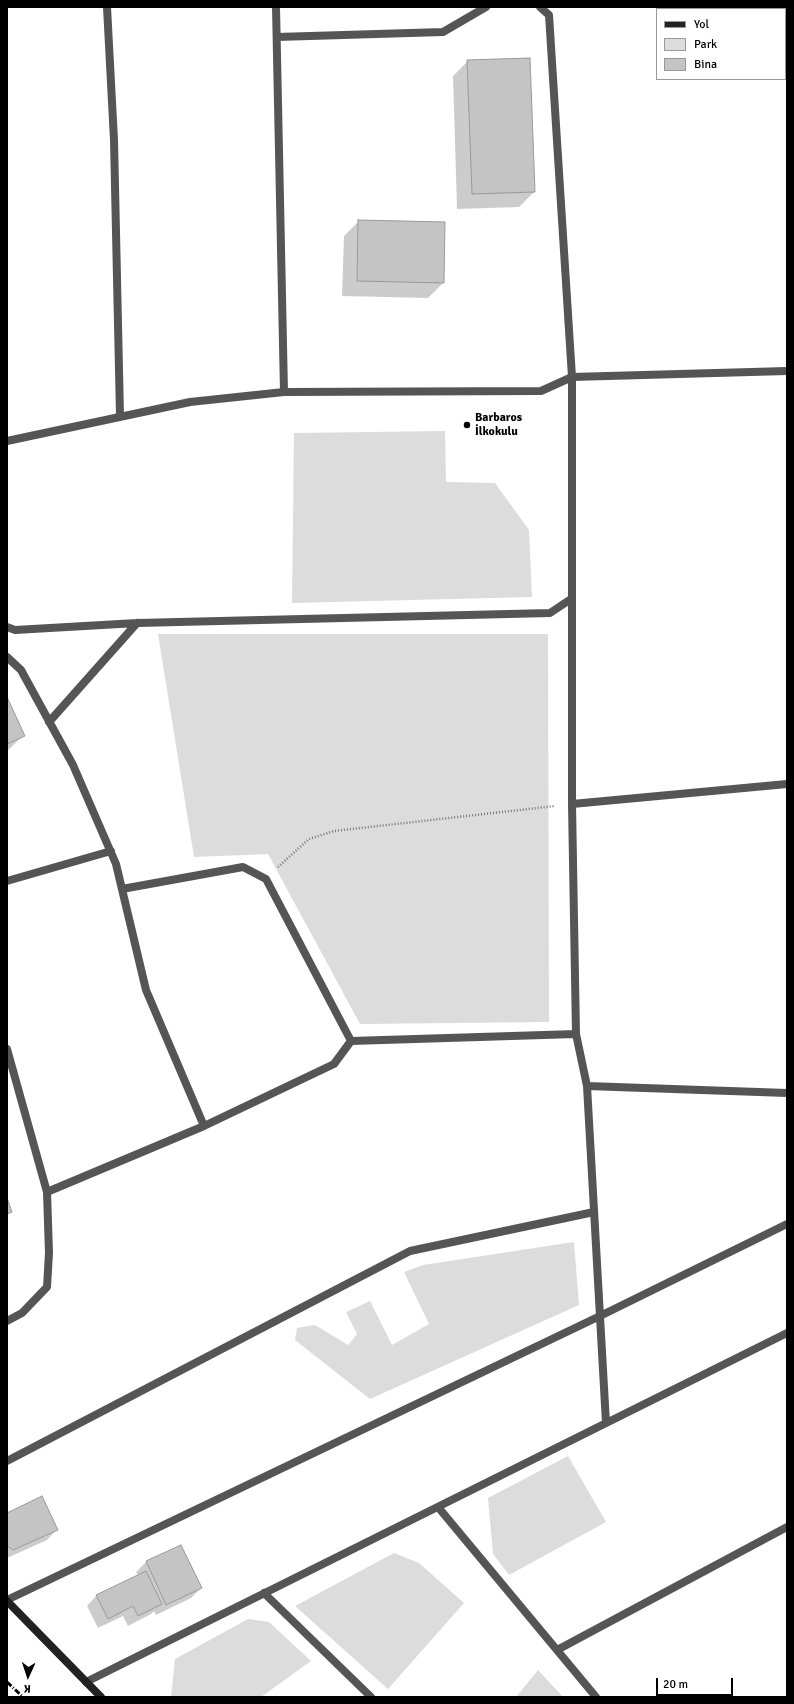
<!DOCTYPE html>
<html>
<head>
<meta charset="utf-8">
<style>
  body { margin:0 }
  #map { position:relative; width:794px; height:1704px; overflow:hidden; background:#fff; font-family:Signika,sans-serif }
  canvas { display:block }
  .frame { position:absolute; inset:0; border:8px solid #000; pointer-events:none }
  .legend { position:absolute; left:656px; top:8px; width:130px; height:72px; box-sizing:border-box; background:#fff; border:1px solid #999; margin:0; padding:5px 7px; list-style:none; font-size:12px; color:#000 }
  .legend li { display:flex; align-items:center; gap:8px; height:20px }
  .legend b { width:20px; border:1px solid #999 }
  .north { position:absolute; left:8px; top:1656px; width:40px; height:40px; -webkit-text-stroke:3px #fff; paint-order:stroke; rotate:183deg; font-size:11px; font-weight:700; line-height:16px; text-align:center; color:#000 }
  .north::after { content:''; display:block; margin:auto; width:14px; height:18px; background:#000; clip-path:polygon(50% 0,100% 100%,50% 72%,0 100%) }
  .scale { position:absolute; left:656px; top:1678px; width:77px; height:18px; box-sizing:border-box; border:2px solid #000; border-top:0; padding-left:5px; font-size:12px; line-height:14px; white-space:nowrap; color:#000; -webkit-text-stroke:3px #fff; paint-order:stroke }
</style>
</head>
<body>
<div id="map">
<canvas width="794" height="1704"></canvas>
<div class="frame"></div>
<ul class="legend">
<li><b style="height:5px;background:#222"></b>Yol</li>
<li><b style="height:11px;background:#dcdcdc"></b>Park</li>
<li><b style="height:11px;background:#c4c4c4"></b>Bina</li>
</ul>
<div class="north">K</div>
<div class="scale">20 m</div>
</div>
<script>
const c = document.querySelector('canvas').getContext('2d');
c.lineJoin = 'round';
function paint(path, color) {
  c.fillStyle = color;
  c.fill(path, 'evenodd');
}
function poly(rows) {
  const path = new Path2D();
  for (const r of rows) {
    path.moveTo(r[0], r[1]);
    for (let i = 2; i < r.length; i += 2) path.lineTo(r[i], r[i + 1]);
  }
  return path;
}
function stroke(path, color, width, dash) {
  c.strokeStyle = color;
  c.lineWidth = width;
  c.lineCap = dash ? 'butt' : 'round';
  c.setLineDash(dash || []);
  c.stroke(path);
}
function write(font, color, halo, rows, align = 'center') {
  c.font = font + ' Signika,sans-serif';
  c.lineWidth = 3.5;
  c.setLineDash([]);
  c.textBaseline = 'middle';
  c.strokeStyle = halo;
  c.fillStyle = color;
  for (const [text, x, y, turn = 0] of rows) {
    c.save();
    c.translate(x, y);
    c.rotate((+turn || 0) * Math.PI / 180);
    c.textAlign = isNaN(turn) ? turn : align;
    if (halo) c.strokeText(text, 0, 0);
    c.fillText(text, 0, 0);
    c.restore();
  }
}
const green = poly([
  [445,431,446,482,495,483,529,530,532,597,292,603,294,433],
  [158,634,548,634,549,1022,360,1024,268,854,194,857],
  [574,1242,579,1305,370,1399,295,1340,297,1328,315,1325,348,1345,357,1334,346,1312,370,1301,392,1345,429,1324,404,1272,423,1265],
  [568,1456,606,1522,509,1575,493,1554,488,1498],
  [394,1553,419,1563,464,1603,388,1689,295,1606],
  [248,1619,269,1622,311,1661,261,1697,171,1697,175,1659],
  [538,1670,563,1697,516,1697]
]);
const shadow = poly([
  [468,61,534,192,519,207,457,209,453,76],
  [359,221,444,223,443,283,428,298,342,296,344,236],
  [7,699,24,735,7,751],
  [7,1514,57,1529,47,1540,7,1558],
  [181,1546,201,1588,191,1598,156,1615,154,1611,151,1614,128,1626,123,1616,98,1628,87,1606,97,1595,138,1576,136,1572,146,1562]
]);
const building = poly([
  [530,58,535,192,472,194,467,60,530,58],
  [358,220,445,222,444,283,357,281,358,220],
  [7,697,25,736,7,744,7,697],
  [7,1198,12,1212,7,1214,7,1198],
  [42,1496,58,1530,13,1550,7,1546,7,1513,42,1496],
  [181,1545,202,1588,166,1605,146,1561,181,1545],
  [146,1571,162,1604,138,1616,133,1606,108,1619,96,1595,146,1571]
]);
const path = poly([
  [278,867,309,839,334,831,555,806]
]);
const minor = poly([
  [107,7,114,140,120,416],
  [276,7,284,392],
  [540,7,549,15,572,377,572,804,576,1034,587,1086,606,1423],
  [277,37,443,32,486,7],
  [7,627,15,630,137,623,550,613,571,599],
  [7,657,21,670,73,765,116,864,146,990,204,1126],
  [49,722,137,623],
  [572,804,787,784],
  [7,881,111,851],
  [122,889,243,867,266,879,351,1041],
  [7,1049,47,1192,49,1253,47,1287,22,1313,7,1321],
  [587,1086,787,1093],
  [47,1192,204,1126,334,1064,351,1041,576,1034],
  [7,1461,410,1251,594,1212],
  [438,1507,596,1697],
  [264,1593,371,1697],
  [7,1600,600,1316,787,1224],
  [557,1650,787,1527],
  [86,1682,787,1333]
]);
const tertiary = poly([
  [7,441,190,402,284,392,541,391,572,377,787,371]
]);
const secondary = poly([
  [7,1601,101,1697]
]);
const rail = poly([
  [7,1682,23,1697]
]);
const markers = [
  [467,425,4,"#000"]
];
const poiNames = [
  ["Barbaros",475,418],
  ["İlkokulu",475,432]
];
paint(green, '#dcdcdc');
paint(shadow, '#0003');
paint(building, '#c4c4c4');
stroke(building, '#999', 1);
stroke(path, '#777', 2.5, [1, 2]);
stroke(minor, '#555', 8);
stroke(tertiary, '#555', 8);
stroke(secondary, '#222', 8);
stroke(rail, '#000', 3, [6, 2, 1, 2]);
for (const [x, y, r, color] of markers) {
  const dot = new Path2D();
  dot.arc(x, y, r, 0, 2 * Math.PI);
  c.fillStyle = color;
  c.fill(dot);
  stroke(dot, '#fff', 1.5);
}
write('bold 12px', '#000', '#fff', poiNames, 'left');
</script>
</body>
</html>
